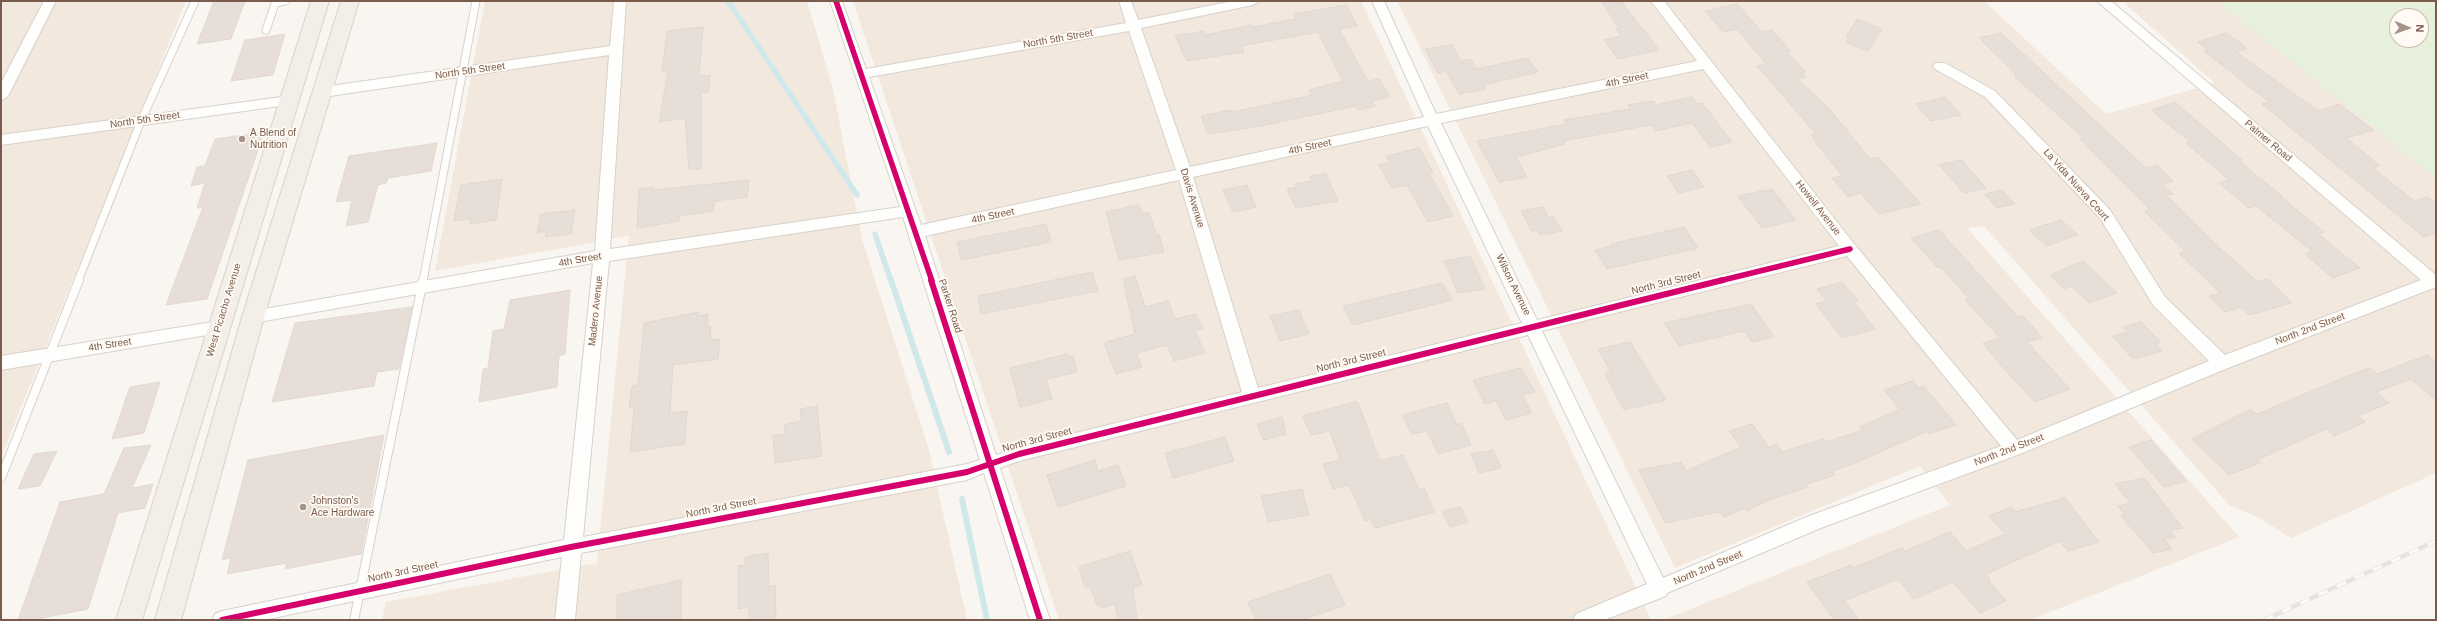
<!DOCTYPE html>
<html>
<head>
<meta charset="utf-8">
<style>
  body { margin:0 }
  #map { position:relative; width:2437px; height:621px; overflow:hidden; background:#f9f5f0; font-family:Helvetica,sans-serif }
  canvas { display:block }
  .frame { position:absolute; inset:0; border:2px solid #7a5c4d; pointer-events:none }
  .north { position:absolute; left:2389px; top:8px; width:40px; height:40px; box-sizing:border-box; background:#fffaf3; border:1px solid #cabbb1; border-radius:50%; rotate:92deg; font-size:11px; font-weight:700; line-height:16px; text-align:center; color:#7a5c4d }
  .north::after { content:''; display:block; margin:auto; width:14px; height:18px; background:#a69286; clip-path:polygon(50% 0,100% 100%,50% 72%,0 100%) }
</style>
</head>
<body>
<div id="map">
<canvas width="2437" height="621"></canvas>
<div class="frame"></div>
<div class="north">N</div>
</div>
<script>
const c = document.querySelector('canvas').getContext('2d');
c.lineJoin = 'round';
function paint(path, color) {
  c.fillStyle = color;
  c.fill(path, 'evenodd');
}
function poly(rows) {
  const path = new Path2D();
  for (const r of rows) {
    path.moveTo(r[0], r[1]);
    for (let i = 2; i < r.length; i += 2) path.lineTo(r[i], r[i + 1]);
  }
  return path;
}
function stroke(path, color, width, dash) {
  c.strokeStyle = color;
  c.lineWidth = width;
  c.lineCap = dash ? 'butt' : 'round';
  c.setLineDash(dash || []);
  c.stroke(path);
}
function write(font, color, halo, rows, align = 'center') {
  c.font = font + ' Helvetica,sans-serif';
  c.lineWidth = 3.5;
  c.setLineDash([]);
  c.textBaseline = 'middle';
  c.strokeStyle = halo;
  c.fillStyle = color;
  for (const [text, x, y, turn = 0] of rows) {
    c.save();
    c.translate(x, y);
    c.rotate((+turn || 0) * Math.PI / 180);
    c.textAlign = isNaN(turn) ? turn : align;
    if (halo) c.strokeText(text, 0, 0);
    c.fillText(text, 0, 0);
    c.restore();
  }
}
const residential = poly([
  [1,1,186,1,1,457],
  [485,1,807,1,833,89,862,239,929,450,967,620,382,620,386,602,597,563,629,236,435,271],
  [853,1,1361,1,1651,620,1059,620],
  [1397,1,1984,1,2106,114,2215,83,2122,1,2217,1,2436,178,2436,473,2291,538,2258,517,2230,506,1984,226,1967,228,2239,537,2030,620,1663,620,1950,505,1920,466,1675,568]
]);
const green = poly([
  [2217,1,2436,1,2436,178],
  [2397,16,2421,16,2421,40,2397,40]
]);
const streamFar1 = poly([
  [728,1,857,195],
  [875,234,891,281]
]);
const stream = poly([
  [891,280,949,452],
  [962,499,987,620]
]);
const building = poly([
  [214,1,245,1,231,39,197,44,214,1],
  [1601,1,1621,1,1659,50,1618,59,1604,40,1621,36,1616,29,1619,28,1601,1],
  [1737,4,1762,32,1772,30,1790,51,1787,52,1806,72,1802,73,1806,77,1797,79,1826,105,1870,159,1878,157,1921,204,1879,214,1861,193,1848,197,1832,178,1842,176,1815,142,1817,142,1811,135,1816,134,1757,66,1766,64,1737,29,1723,32,1705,11,1737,4],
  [1346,5,1357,26,1339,29,1368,81,1379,79,1390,97,1372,101,1375,106,1358,110,1355,106,1261,126,1208,134,1201,116,1231,110,1233,112,1312,95,1309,90,1343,81,1318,32,1241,46,1244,52,1187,61,1175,36,1204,31,1205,35,1251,25,1252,27,1296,19,1293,14,1346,5],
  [1858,19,1882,29,1868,51,1846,42,1849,37,1846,36,1858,19],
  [703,27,699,76,710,75,708,92,701,93,701,169,689,169,685,118,659,122,668,71,662,72,667,31,703,27],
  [2001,33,2146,168,2157,165,2173,181,2162,184,2173,194,2166,195,2222,250,2258,282,2268,279,2292,303,2249,315,2241,307,2225,312,2209,296,2220,293,2179,253,2185,251,2145,212,2150,210,2080,139,2084,138,2014,76,2017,75,1979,38,2001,33],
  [2226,33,2247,48,2236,52,2314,108,2319,111,2339,104,2374,130,2346,138,2380,166,2373,168,2414,201,2428,197,2436,203,2436,233,2424,237,2262,104,2269,102,2204,51,2208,49,2198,42,2226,33],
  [285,34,273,75,231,81,245,40,285,34],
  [1452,45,1461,61,1471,59,1476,69,1528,58,1538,72,1483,85,1486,89,1459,94,1446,71,1438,73,1425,49,1452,45],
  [1692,97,1697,104,1702,103,1732,142,1710,147,1692,123,1655,131,1651,125,1563,141,1565,144,1516,157,1527,177,1499,182,1477,141,1566,124,1564,120,1630,109,1628,105,1653,101,1656,105,1692,97],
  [1945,97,1961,115,1931,121,1916,104,1945,97],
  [2175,102,2242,160,2239,161,2283,197,2281,197,2324,232,2318,234,2360,268,2333,278,2305,254,2312,251,2256,206,2249,208,2219,183,2229,180,2186,143,2190,142,2151,110,2175,102],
  [264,132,207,299,166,305,203,207,197,208,205,183,191,186,197,167,205,166,215,139,264,132],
  [437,143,431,171,388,178,386,183,378,185,368,222,346,226,352,200,336,202,349,156,437,143],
  [1419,148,1433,172,1429,173,1453,216,1428,222,1407,185,1392,188,1379,165,1390,162,1386,156,1419,148],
  [1962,160,1986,188,1964,193,1939,165,1962,160],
  [1692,170,1704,187,1679,193,1667,176,1692,170],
  [1326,174,1338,201,1296,208,1287,189,1297,187,1295,184,1312,181,1310,176,1326,174],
  [502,179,496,220,470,224,471,219,454,221,461,185,502,179],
  [749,180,747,197,714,201,713,211,679,216,679,221,637,228,639,189,654,187,654,190,749,180],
  [1247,185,1256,207,1233,212,1223,190,1247,185],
  [1772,189,1796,220,1762,228,1738,196,1772,189],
  [2002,190,2015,204,1997,208,1985,194,2002,190],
  [1139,205,1142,213,1149,212,1156,234,1159,234,1164,252,1119,260,1106,212,1139,205],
  [1543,207,1548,217,1553,216,1562,231,1540,235,1537,230,1532,231,1521,211,1543,207],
  [575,210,571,234,545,237,546,231,537,233,541,214,575,210],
  [2061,220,2078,235,2046,246,2029,230,2061,220],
  [1046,224,1051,242,961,260,957,242,1046,224],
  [1684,227,1698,248,1607,269,1595,250,1613,246,1611,244,1684,227],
  [1939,230,2018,317,2023,316,2043,338,2027,342,2070,389,2035,402,2005,370,1983,343,2000,338,1965,300,1969,299,1941,267,1938,268,1911,238,1939,230],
  [1470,256,1485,289,1458,293,1444,261,1470,256],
  [2083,261,2117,293,2089,303,2071,286,2064,289,2050,275,2083,261],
  [1092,272,1098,291,981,314,978,296,1092,272],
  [1135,276,1145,307,1168,301,1175,319,1196,314,1203,328,1195,331,1205,353,1174,361,1167,345,1137,353,1142,367,1116,374,1105,345,1106,342,1135,334,1123,279,1135,276],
  [1842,282,1858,301,1854,302,1875,329,1842,338,1816,304,1827,301,1817,289,1842,282],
  [1442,283,1452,300,1353,325,1343,306,1442,283],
  [570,290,565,354,559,356,557,387,479,402,483,369,488,368,493,331,504,329,510,300,570,290],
  [1751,304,1774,337,1752,342,1744,331,1679,346,1664,323,1751,304],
  [412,307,399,369,377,372,374,386,272,402,295,323,412,307],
  [1299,310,1309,334,1280,341,1270,316,1299,310],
  [699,312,697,316,708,314,708,328,711,327,710,340,720,339,718,359,673,365,670,413,687,411,685,444,630,452,634,407,629,408,632,386,638,385,644,323,699,312],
  [2141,322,2161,342,2156,344,2162,351,2133,359,2112,336,2128,332,2123,327,2141,322],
  [1630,342,1666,400,1624,410,1605,374,1611,372,1598,349,1630,342],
  [1067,354,1068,357,1073,356,1077,372,1046,379,1052,399,1020,407,1010,368,1067,354],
  [2427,355,2436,362,2436,400,2411,379,2376,392,2389,403,2358,416,2365,422,2334,436,2326,429,2257,460,2260,463,2229,475,2192,439,2251,409,2257,414,2360,371,2370,368,2377,374,2427,355],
  [1521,368,1535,392,1522,395,1532,413,1506,420,1496,401,1485,404,1473,380,1521,368],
  [1913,381,1919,388,1924,386,1956,425,1929,434,1927,431,1860,461,1832,471,1835,475,1807,484,1808,487,1772,499,1746,511,1745,508,1724,517,1719,512,1665,523,1639,470,1681,462,1686,471,1741,447,1729,431,1752,424,1769,447,1777,444,1782,452,1823,439,1826,442,1863,430,1860,427,1900,409,1884,390,1913,381],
  [160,382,144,433,112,439,130,387,160,382],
  [1355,402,1358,403,1380,461,1403,455,1419,489,1424,488,1435,512,1375,528,1371,519,1365,521,1349,485,1333,489,1323,464,1340,460,1330,431,1311,435,1303,416,1355,402],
  [1447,403,1457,425,1461,423,1471,445,1438,454,1427,431,1412,434,1402,415,1447,403],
  [817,406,822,456,775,463,773,436,785,434,784,425,801,421,800,409,817,406],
  [1282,417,1286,434,1263,440,1257,424,1282,417],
  [384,435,361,554,285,569,287,563,227,574,231,558,222,560,248,460,384,435],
  [1225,437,1234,461,1173,478,1165,453,1225,437],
  [2151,440,2164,455,2186,481,2164,487,2129,447,2151,440],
  [151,445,132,488,153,484,145,508,118,513,88,609,32,620,18,620,60,502,104,494,124,448,151,445],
  [1493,450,1501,468,1479,473,1471,454,1493,450],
  [57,451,40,486,18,489,34,454,57,451],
  [1095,460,1098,471,1118,465,1126,486,1058,507,1047,475,1095,460],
  [2144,478,2183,528,2171,530,2175,537,2164,539,2172,549,2153,553,2121,516,2125,515,2118,506,2130,503,2115,484,2144,478],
  [1302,489,1309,515,1268,522,1261,496,1302,489],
  [2065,498,2099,542,2068,551,2060,541,1986,574,1990,579,1988,580,2006,601,1980,613,1953,582,1914,599,1898,579,1844,601,1859,620,1834,620,1807,582,1851,565,1853,568,1902,548,1905,551,1950,532,1966,551,2005,534,1989,516,2011,507,2015,512,2065,498],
  [1461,507,1468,522,1450,527,1442,511,1461,507],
  [1130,551,1142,585,1133,588,1137,620,1118,620,1115,604,1103,608,1097,605,1090,586,1085,587,1079,567,1130,551],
  [768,553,769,587,775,585,776,620,749,620,749,607,738,609,738,566,745,565,745,557,768,553],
  [1330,574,1345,605,1302,620,1256,620,1248,602,1330,574],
  [681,580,681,620,617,620,617,595,681,580]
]);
const laneFar1 = poly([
  [275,3,285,1],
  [266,30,276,1],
  [78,281,141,121,195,1],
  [423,281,476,1]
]);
const lane = poly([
  [1,478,79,280],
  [354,620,423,280]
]);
const street = poly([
  [44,1,56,1,8,96,1,101,1,83,44,1],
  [614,1,626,1,610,249,900,207,830,1,842,1,866,69,1126,23,1119,1,1131,1,1138,20,1233,1,1259,1,1253,5,1141,28,1190,167,1424,117,1372,1,1384,1,1436,114,1697,61,1651,1,1664,1,1855,245,2017,440,2209,361,2153,305,2100,218,1985,97,1935,69,1933,66,1935,63,1945,63,1995,91,2110,210,2165,297,2225,355,2421,280,2097,1,2111,1,2436,275,2436,287,2228,368,2020,454,1821,528,1667,593,1666,596,1604,620,1573,620,1576,614,1647,584,1528,335,1019,461,1000,468,1050,620,1030,620,984,473,967,480,581,553,575,620,555,620,562,557,264,620,212,620,215,614,222,611,564,540,593,263,253,323,247,321,245,317,247,313,253,311,595,251,609,55,323,97,316,92,323,87,610,46,614,1],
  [1129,31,1176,170,921,225,869,77,1129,31],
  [1703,69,1839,246,1537,320,1441,123,1703,69],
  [1428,126,1522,323,1258,388,1193,177,1428,126],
  [1179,180,1242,392,1019,447,996,455,925,236,1179,180],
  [903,217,980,460,967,464,583,537,609,261,903,217],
  [1847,256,2001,446,1809,516,1663,578,1542,331,1847,256],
  [289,96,294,98,296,101,294,104,1,145,1,135,289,96],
  [219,321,225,323,227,327,225,331,219,333,1,370,1,356,219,321]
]);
const primary = poly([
  [311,1,329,1,142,620,116,620,311,1],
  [341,1,359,1,264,317,181,620,155,620,242,317,341,1]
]);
const rail = poly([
  [2264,620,2436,541]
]);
const cyclewayFar1 = poly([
  [836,1,932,281],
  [1719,281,1850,249]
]);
const cycleway = poly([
  [931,280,1040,620],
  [222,620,571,547,967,472,1019,454,1723,280]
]);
const markers = [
  [242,139,4,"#a69286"],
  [303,507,4,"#a69286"]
];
const streetNames = [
  ["North 5th Street",1058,39,-10],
  ["North 5th Street",470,71,-8],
  ["4th Street",1627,80,-12],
  ["North 5th Street",145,120,-8],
  ["Palmer Road",2268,141,40],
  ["4th Street",1310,147,-12],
  ["La Vida Nueva Court",2076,185,48],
  ["Davis Avenue",1192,198,73],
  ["Howell Avenue",1818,208,52],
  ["4th Street",993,216,-12],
  ["4th Street",580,260,-10],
  ["North 3rd Street",1666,283,-14],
  ["Wilson Avenue",1513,285,64],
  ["Parker Road",950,306,72],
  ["West Picacho Avenue",224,310,-73],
  ["Madero Avenue",596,311,-84],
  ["North 2nd Street",2310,329,-21],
  ["4th Street",110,345,-9],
  ["North 3rd Street",1351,361,-14],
  ["North 3rd Street",1037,440,-15],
  ["North 2nd Street",2009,450,-21],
  ["North 3rd Street",721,508,-11],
  ["North 2nd Street",1708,568,-23],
  ["North 3rd Street",403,572,-12]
];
const poiNames = [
  ["A Blend of",250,133],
  ["Nutrition",250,145],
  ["Johnston's",311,501],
  ["Ace Hardware",311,513]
];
paint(residential, '#f2e8de');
paint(green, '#e7f0db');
stroke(streamFar1, '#d0e8ea', 5.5);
stroke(stream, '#d0e8ea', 6);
paint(building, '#e6ded7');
stroke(building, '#e2d8d2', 1);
stroke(laneFar1, '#d7d1cb', 9);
stroke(lane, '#d7d1cb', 10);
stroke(street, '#d7d1cb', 2);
stroke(primary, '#dad1cc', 2);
stroke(laneFar1, '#fefefd', 7);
stroke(lane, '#fefefd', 8);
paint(street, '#fefefd');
paint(primary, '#f3eee8');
stroke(rail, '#e6e3e7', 4.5);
stroke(rail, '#fffaf3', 3, [10]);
stroke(cyclewayFar1, '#d6006c', 5.5);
stroke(cycleway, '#d6006c', 6);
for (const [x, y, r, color] of markers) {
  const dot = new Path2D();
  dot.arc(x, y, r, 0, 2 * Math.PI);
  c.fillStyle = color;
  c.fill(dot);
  stroke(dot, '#fffaf3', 1.5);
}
write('10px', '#7a5c4d', '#fffaf3', streetNames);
write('10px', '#7a5c4d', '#fffaf3', poiNames, 'left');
</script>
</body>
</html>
